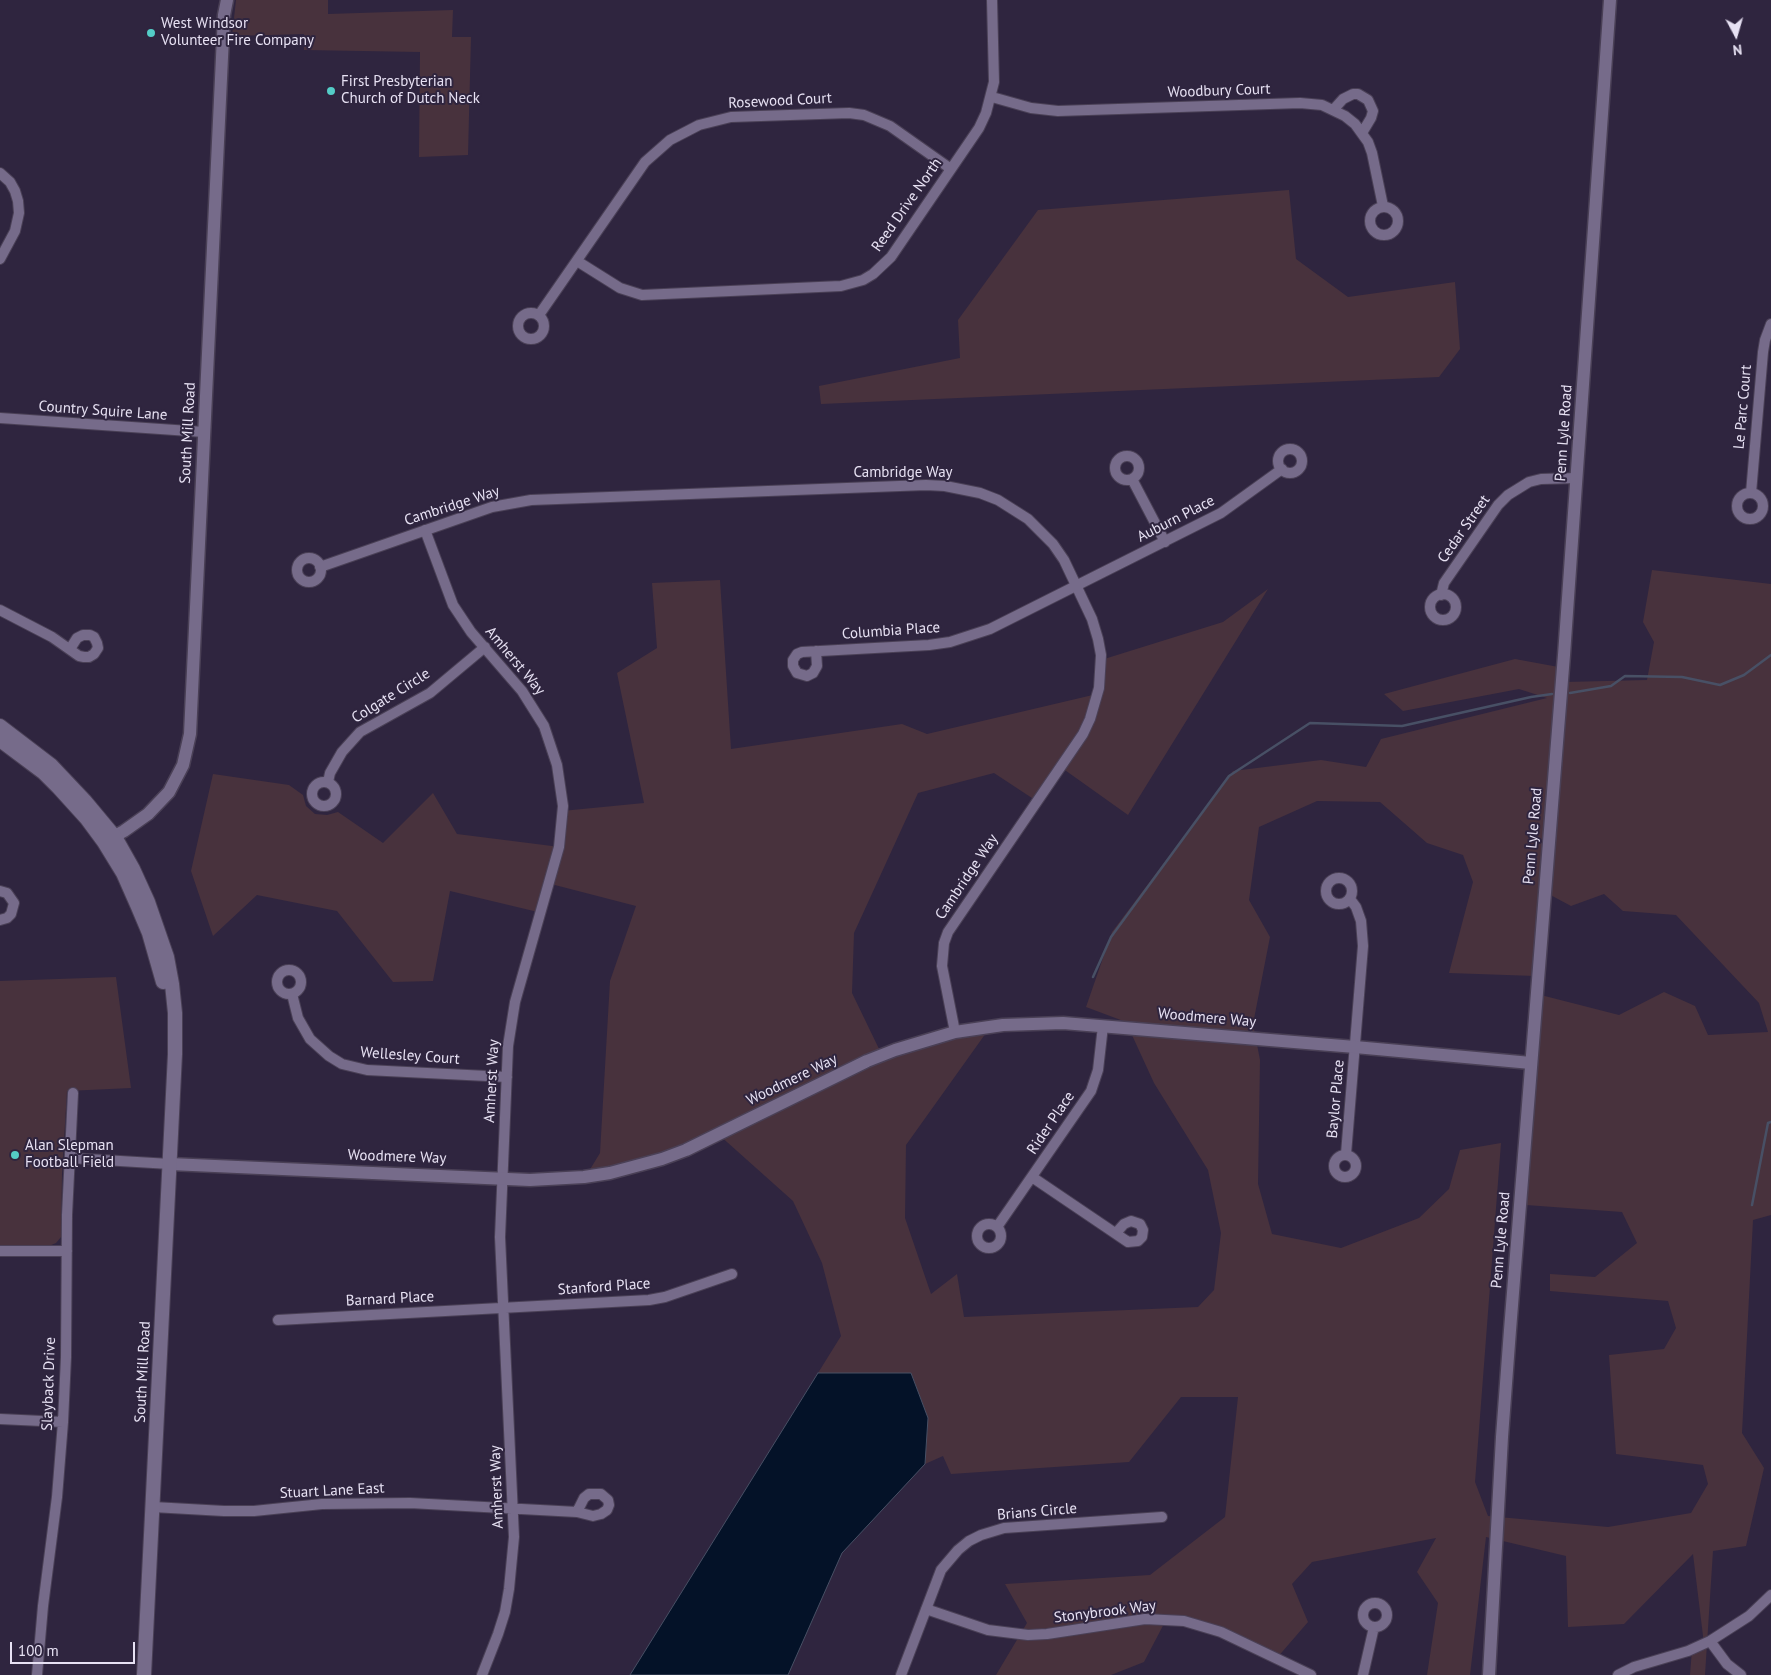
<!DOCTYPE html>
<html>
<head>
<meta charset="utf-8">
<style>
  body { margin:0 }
  #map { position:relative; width:1771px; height:1675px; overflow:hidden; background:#2f253f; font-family:"PT Sans",sans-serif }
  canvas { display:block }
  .north { position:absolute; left:1711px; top:10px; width:50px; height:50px; -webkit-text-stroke:4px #2f253f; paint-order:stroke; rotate:174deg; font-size:14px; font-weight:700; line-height:20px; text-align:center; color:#e7e1f3 }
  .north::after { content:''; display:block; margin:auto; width:18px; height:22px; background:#e7e1f3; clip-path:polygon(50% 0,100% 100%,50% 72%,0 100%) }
  .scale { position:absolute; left:10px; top:1642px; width:125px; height:22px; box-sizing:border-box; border:2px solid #e7e1f3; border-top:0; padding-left:6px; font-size:15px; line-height:18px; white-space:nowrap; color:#e7e1f3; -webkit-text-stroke:4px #2f253f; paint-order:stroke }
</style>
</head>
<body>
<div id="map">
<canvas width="1771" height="1675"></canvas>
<div class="north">N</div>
<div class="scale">100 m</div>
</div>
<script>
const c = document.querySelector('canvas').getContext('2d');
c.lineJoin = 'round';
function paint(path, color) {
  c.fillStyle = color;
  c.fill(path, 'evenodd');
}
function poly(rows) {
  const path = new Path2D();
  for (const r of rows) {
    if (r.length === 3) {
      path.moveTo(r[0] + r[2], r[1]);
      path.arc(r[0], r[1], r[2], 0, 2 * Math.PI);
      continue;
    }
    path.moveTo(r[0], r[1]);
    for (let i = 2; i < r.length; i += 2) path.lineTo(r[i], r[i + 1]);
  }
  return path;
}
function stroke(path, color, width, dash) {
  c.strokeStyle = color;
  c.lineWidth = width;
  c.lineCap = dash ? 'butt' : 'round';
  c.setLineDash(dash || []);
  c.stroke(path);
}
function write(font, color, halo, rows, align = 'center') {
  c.font = font + ' "PT Sans",sans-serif';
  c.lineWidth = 4;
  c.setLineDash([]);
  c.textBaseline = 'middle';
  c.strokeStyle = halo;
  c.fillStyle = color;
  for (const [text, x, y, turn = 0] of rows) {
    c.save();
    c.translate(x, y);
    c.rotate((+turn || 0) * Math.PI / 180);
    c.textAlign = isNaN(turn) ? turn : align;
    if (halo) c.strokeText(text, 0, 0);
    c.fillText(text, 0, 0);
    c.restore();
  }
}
const green = poly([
  [236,0,328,0,328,14,453,10,452,37,471,37,468,155,419,157,420,52,304,50,304,34,232,36],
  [1289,190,1296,259,1348,297,1455,282,1460,349,1439,377,821,404,819,386,960,358,958,320,1038,210],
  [1652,570,1771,584,1771,1215,1753,1220,1742,1433,1764,1468,1746,1546,1713,1551,1705,1675,1690,1675,1692,1649,1704,1644,1693,1554,1624,1624,1568,1627,1566,1556,1486,1537,1470,1675,1427,1675,1438,1603,1417,1572,1436,1538,1312,1562,1292,1584,1308,1622,1276,1659,1218,1631,1167,1618,1144,1662,1111,1675,996,1675,1027,1623,1005,1584,1150,1575,1225,1517,1238,1397,1181,1397,1129,1462,951,1474,943,1456,925,1464,928,1418,911,1373,818,1373,841,1336,822,1263,793,1201,718,1134,586,1176,600,1153,610,981,636,906,551,884,542,913,450,891,433,981,393,982,337,911,257,895,213,936,191,871,213,774,289,785,303,795,306,806,315,814,327,815,338,812,383,843,433,793,457,834,560,847,562,811,644,803,617,673,657,648,652,583,720,580,731,749,902,724,927,734,1097,694,1101,660,1223,622,1268,589,1128,815,1062,768,1035,800,994,773,918,793,854,933,852,993,881,1053,991,1026,906,1145,905,1218,931,1294,957,1274,964,1317,1198,1307,1214,1290,1221,1233,1208,1170,1154,1083,1126,1022,1086,1007,1112,932,1233,771,1321,760,1366,767,1381,739,1547,698,1519,689,1403,711,1384,694,1515,659,1564,668,1565,682,1647,680,1654,642,1643,622],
  [1317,801,1380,802,1427,843,1463,855,1473,882,1449,973,1535,976,1543,891,1571,906,1604,894,1623,911,1676,915,1759,1003,1768,1032,1708,1035,1695,1006,1664,992,1619,1015,1533,993,1526,1205,1622,1212,1637,1243,1595,1277,1550,1274,1550,1291,1668,1301,1676,1328,1664,1349,1609,1355,1616,1454,1703,1465,1708,1484,1691,1513,1608,1527,1488,1516,1475,1482,1501,1143,1460,1150,1449,1189,1419,1218,1341,1248,1272,1234,1258,1184,1260,1060,1253,1024,1270,937,1249,900,1259,827],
  [116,977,131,1088,67,1091,62,1174,61,1237,56,1243,49,1246,0,1246,0,981]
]);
const water = poly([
  [818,1373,911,1373,928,1418,925,1464,842,1553,788,1675,630,1675,818,1373]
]);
const stream = poly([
  [1570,693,1611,686,1625,676,1682,677,1720,685,1744,675,1771,655],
  [1093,977,1111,937,1229,776,1310,723,1402,726,1531,697,1552,694],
  [1752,1205,1768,1123,1771,1122]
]);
const minor = poly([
  [992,97,1031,108,1058,111,1300,103,1322,105,1345,116,1355,124,1368,142,1372,153,1383,206],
  [1334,109,1343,99,1353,94,1358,94,1368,100,1373,111,1371,118,1362,133],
  [0,173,10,182,15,191,18,201,19,213,15,231,0,259],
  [1384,221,14],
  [577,261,620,288,642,295,841,286,863,280,873,274,891,257,979,128,986,113,994,82,992,0],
  [531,326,13],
  [539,315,645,162,670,140,699,125,731,117,849,113,864,115,890,126,951,169],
  [0,418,204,432],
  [1290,461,12],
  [1127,468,12],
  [1132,479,1165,542],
  [1751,493,1763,352,1765,340,1771,324],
  [1750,506,13],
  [425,530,453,605,471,632,522,691,544,726,557,765,563,806,559,847,515,1002,508,1046,500,1237,514,1537,509,1589,505,1612,498,1634,482,1675],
  [309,570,12],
  [320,567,492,507,531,500,926,485,945,486,980,493,998,500,1028,519,1053,544,1064,560,1092,619,1098,639,1101,655,1099,688,1090,719,1083,734,948,932,944,943,942,966,955,1032],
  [1443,607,13],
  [1441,595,1444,583,1498,505,1508,495,1529,482,1541,479,1577,478],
  [0,610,52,637,79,656,84,657,89,657,94,654,98,648,97,643,94,637,90,635,83,635,77,638,70,649],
  [816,651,817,666,813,673,807,676,797,673,793,666,793,660,797,654,802,652,929,645,950,642,990,629,1221,513,1282,469],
  [324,794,12],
  [328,782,330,773,342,752,360,732,430,693,485,647],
  [1339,891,13],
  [0,891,7,893,14,903,11,914,7,918,0,920],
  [289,982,12],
  [292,994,298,1018,310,1039,329,1056,342,1064,367,1070,507,1077],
  [1346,1154,1363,946,1361,921,1356,907,1350,899],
  [1345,1166,11],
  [70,1158,170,1164],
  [1032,1177,1128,1242,1138,1241,1142,1237,1143,1230,1140,1224,1131,1221,1124,1224,1116,1233],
  [989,1236,12],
  [997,1227,1091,1091,1098,1070,1103,1026],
  [0,1251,67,1251],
  [278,1320,649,1300,665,1297,732,1274],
  [0,1419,63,1422],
  [153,1507,224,1511,254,1511,322,1504,410,1503,577,1512,593,1516,601,1514,607,1510,609,1505,608,1500,601,1494,589,1494,584,1498,577,1512],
  [1375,1615,12],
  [926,1609,988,1630,1028,1635,1047,1634,1145,1619,1184,1621,1221,1632,1311,1675],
  [1710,1641,1727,1664,1741,1675],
  [37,1675,43,1606,57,1497,63,1422,66,1357,67,1215,73,1093],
  [901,1675,941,1570,958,1550,969,1541,981,1535,1004,1528,1162,1517],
  [1363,1675,1374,1627],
  [1618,1675,1634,1667,1688,1651,1710,1641,1749,1616,1771,1595]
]);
const tertiary = poly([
  [106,841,124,831,148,814,169,792,183,765,190,734,224,15,227,0],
  [170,1164,530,1180,584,1177,610,1173,662,1159,686,1150,867,1061,895,1050,955,1032,1003,1025,1063,1023,1355,1047,1531,1063],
  [1489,1675,1502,1437,1510,1330,1564,655,1610,0]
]);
const secondary = poly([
  [0,726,51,765,85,801,115,837,133,869,148,902,167,957,172,984,175,1013,175,1054,144,1675],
  [0,740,44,773,58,787,87,819,104,842,123,873,138,907,149,933,163,982]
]);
const markers = [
  [151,33,5,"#54cdc7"],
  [331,91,5,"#54cdc7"],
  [15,1155,5,"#54cdc7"]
];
const poiNames = [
  ["West Windsor",161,24],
  ["Volunteer Fire Company",161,41],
  ["First Presbyterian",341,82],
  ["Church of Dutch Neck",341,99],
  ["Alan Slepman",25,1146],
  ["Football Field",25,1163]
];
const streetNames = [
  ["Woodbury Court",1219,91,-2],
  ["Rosewood Court",780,101,-3],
  ["Reed Drive North",907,205,-55],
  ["Le Parc Court",1743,407,-85],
  ["Country Squire Lane",103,411,4],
  ["South Mill Road",188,433,-87],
  ["Penn Lyle Road",1564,433,-86],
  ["Cambridge Way",903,473],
  ["Cambridge Way",452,506,-18],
  ["Auburn Place",1176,519,-27],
  ["Cedar Street",1464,529,-55],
  ["Columbia Place",891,631,-4],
  ["Amherst Way",515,661,50],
  ["Colgate Circle",391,696,-32],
  ["Penn Lyle Road",1533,836,-85],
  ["Cambridge Way",967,877,-56],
  ["Woodmere Way",1207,1018,5],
  ["Wellesley Court",410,1056,4],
  ["Woodmere Way",792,1080,-26],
  ["Amherst Way",492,1081,-87],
  ["Baylor Place",1336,1099,-85],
  ["Rider Place",1051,1123,-56],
  ["Woodmere Way",397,1157,2],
  ["Penn Lyle Road",1501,1240,-85],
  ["Stanford Place",604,1287,-4],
  ["Barnard Place",390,1299,-3],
  ["South Mill Road",143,1372,-87],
  ["Slayback Drive",49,1384,-88],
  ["Amherst Way",497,1487,-92],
  ["Stuart Lane East",332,1491,-3],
  ["Brians Circle",1037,1512,-5],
  ["Stonybrook Way",1105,1612,-7]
];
paint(green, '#48323d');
paint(water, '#041228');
stroke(water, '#485065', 1);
stroke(stream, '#485065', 2.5);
stroke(minor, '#4a4056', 12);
stroke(tertiary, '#4a4056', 15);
stroke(secondary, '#4a4056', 16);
stroke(minor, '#766b8a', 10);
stroke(tertiary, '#766b8a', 12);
stroke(secondary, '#766b8a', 14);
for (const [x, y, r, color] of markers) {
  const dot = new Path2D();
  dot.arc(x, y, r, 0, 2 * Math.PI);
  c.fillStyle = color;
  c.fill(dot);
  stroke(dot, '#2f253f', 2);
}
write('15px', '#e7e1f3', '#2f253f', poiNames, 'left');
write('15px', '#e7e1f3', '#2f253f', streetNames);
</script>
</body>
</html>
